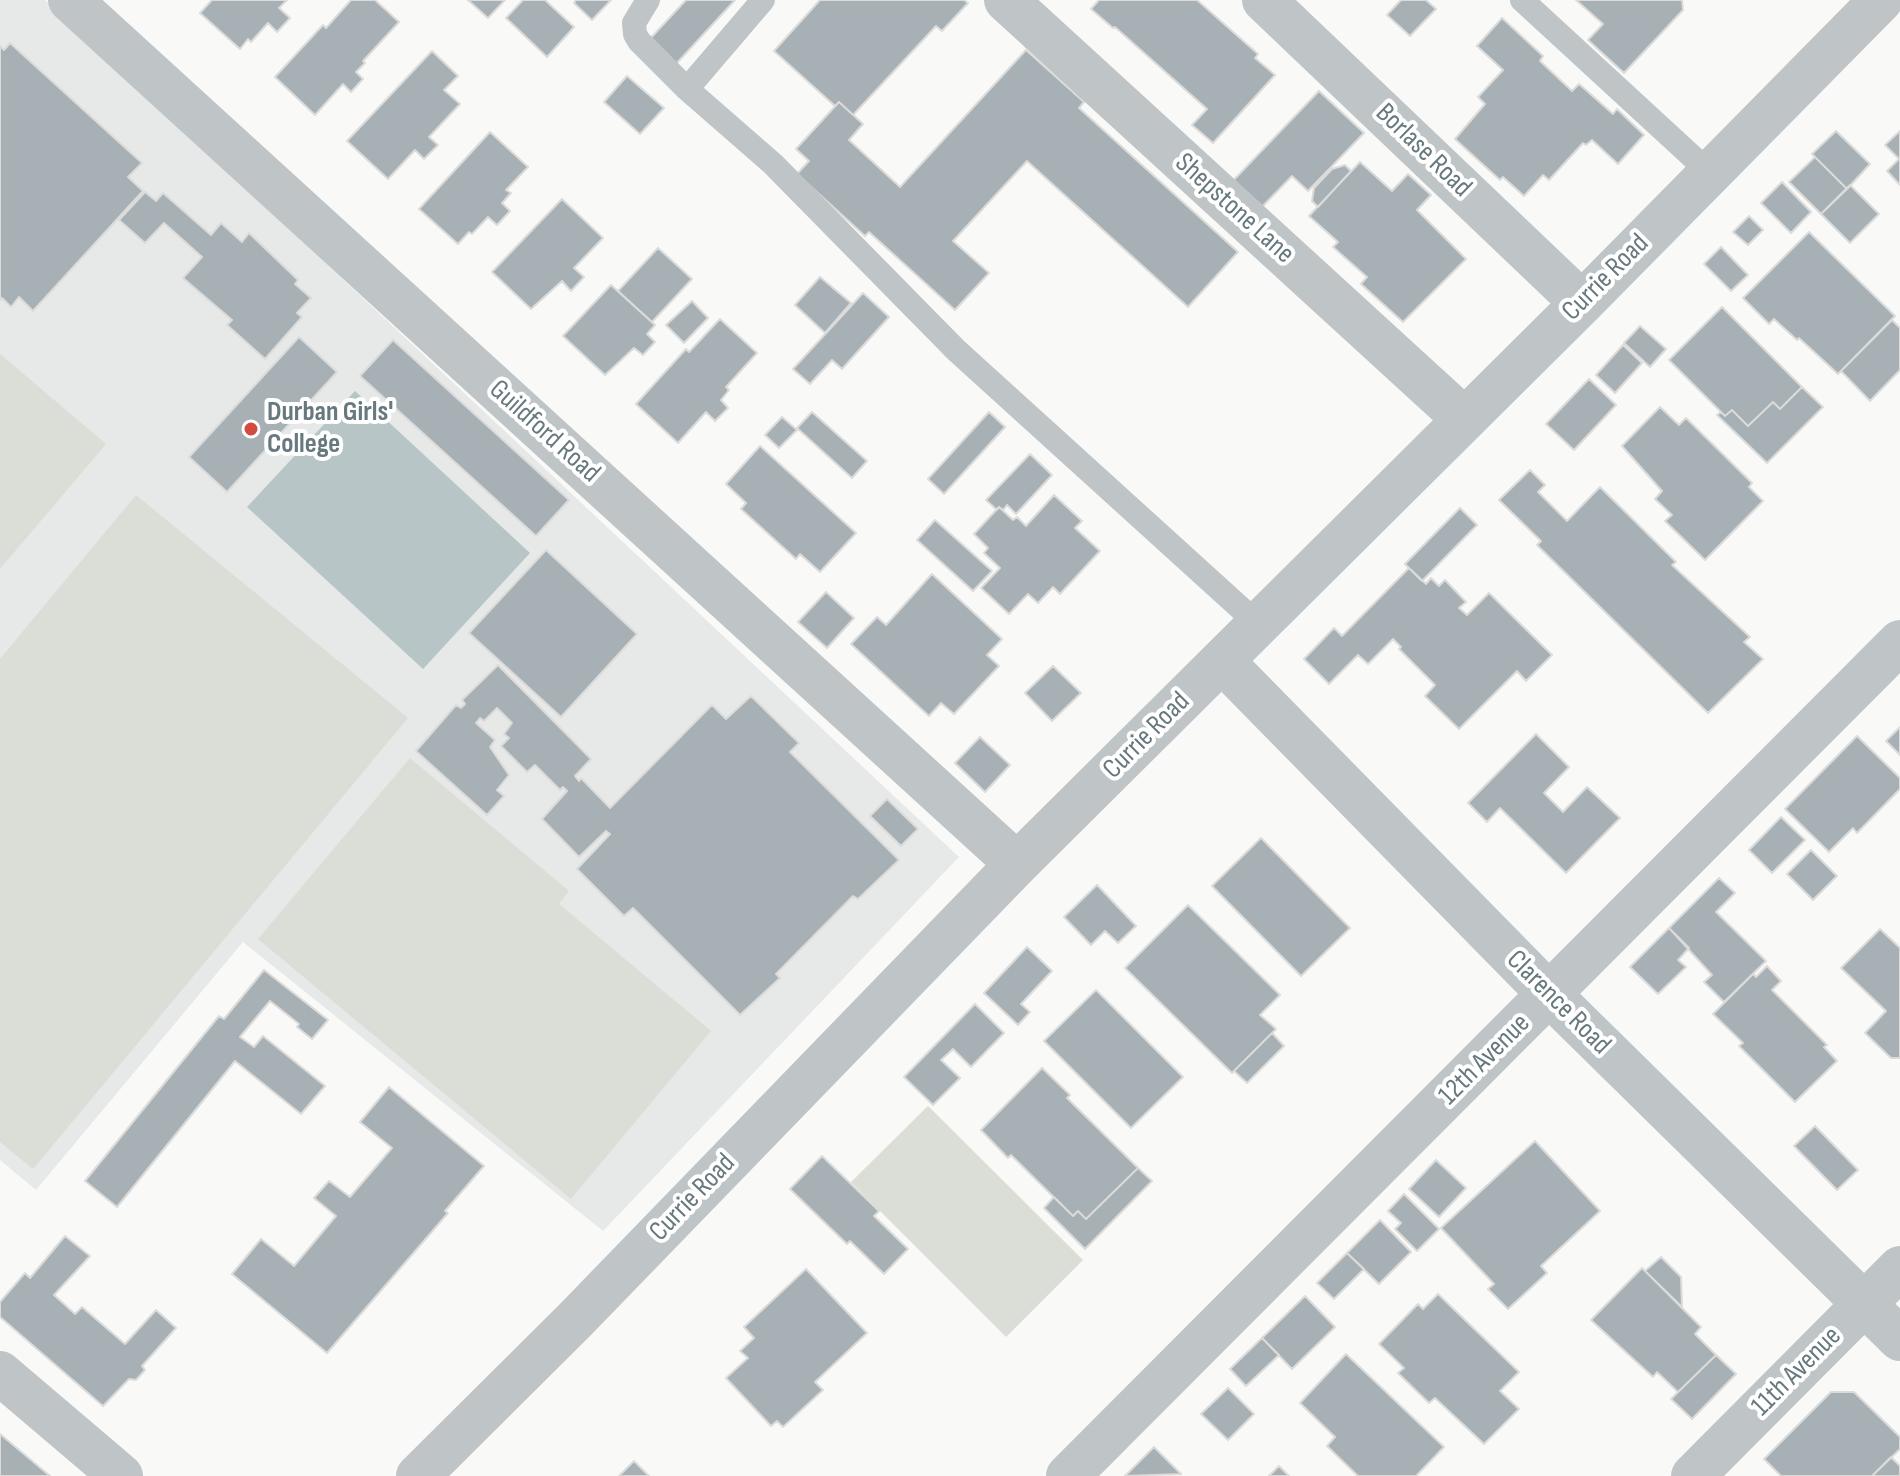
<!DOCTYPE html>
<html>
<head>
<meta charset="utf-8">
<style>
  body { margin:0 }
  canvas { display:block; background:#f9f9f8 }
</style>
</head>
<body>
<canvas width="1900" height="1476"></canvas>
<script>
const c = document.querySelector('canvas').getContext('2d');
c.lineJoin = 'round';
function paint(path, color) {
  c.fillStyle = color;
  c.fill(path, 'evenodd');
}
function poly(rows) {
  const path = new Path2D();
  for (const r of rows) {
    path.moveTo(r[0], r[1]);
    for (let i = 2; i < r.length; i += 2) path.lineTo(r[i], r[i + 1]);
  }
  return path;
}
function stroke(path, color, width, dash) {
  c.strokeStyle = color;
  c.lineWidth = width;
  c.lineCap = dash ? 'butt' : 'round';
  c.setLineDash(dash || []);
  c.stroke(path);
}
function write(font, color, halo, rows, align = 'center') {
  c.font = font + ' "Sofia Sans Condensed",sans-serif';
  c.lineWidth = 8;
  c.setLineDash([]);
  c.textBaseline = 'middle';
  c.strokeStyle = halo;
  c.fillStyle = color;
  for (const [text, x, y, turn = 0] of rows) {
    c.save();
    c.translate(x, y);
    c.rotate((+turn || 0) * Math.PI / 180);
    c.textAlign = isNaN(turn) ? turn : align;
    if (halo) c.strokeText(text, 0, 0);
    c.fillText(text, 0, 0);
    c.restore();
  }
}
const built = poly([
  [0,0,45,0,959,857,603,1231,243,942,36,1190,0,1160]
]);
const green = poly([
  [0,354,106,444,0,569],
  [136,495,408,718,33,1169,0,1142,0,659],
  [410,758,569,891,559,904,711,1031,571,1199,258,939],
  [928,1106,1083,1260,1006,1337,851,1182]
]);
const water = poly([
  [355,391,530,553,423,669,247,507]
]);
const building = poly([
  [212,0,287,0,279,8,290,18,277,32,268,23,251,42,248,39,240,49,200,13,212,0],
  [351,0,375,0,399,22,363,61,365,63,356,72,363,79,351,92,343,84,315,115,275,77,323,25,326,28,351,0],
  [468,0,505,0,488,18,468,0],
  [523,0,545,0,574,27,547,57,506,18,523,0],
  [576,0,611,0,592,20,574,3,576,0],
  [686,0,735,0,675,65,648,41,686,0],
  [820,0,964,0,968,3,942,31,936,26,853,115,839,102,835,106,774,51,820,0],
  [1099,0,1197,0,1258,54,1255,58,1275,75,1213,143,1192,125,1207,109,1115,27,1113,28,1091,9,1099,0],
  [1401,0,1426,0,1436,9,1410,36,1387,15,1401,0],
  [1576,0,1682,0,1683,10,1624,73,1588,40,1603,24,1576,0],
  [1502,18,1543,56,1540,61,1572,91,1579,84,1613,114,1617,109,1644,135,1618,164,1592,140,1586,145,1583,143,1549,180,1543,175,1524,196,1503,177,1500,180,1455,139,1485,104,1478,97,1503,70,1477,46,1502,18],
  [10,43,142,163,128,177,143,191,33,311,19,297,11,307,2,298,0,300,0,46,4,50,10,43],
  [1026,50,1084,102,1079,108,1238,252,1188,307,1027,161,953,241,989,273,955,310,869,232,865,236,797,174,809,161,796,149,839,102,863,124,849,140,900,187,1026,50],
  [432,51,458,76,444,90,460,104,429,137,438,145,424,159,415,150,388,179,347,141,432,51],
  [627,76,664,108,640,134,604,102,627,76],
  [1319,91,1364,133,1308,191,1292,176,1255,214,1227,187,1319,91],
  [1836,131,1870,164,1847,189,1812,154,1836,131],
  [1900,131,1900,185,1887,171,1899,159,1885,145,1900,131],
  [490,132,528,167,506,190,511,193,502,203,510,211,497,225,488,217,472,234,469,232,458,244,419,209,490,132],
  [1815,157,1847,189,1821,214,1789,182,1815,157],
  [1360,162,1392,191,1408,174,1431,195,1417,210,1466,259,1403,322,1361,284,1367,277,1333,247,1338,242,1309,216,1360,162],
  [1345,165,1351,171,1318,207,1312,201,1314,188,1332,169,1345,165],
  [1782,182,1811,212,1791,233,1761,203,1782,182],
  [1850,185,1879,214,1850,243,1821,214,1850,185],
  [145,192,156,201,163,193,211,235,221,223,242,242,249,233,298,280,295,284,311,298,297,313,302,317,265,359,227,325,232,320,183,278,202,257,164,223,145,243,119,220,145,192],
  [562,199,603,238,574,268,584,277,571,291,562,281,531,309,492,272,562,199],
  [1749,216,1763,230,1748,245,1733,232,1749,216],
  [1809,232,1895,316,1838,374,1799,338,1797,340,1774,319,1769,324,1743,298,1809,232],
  [1721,247,1748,275,1731,291,1704,264,1721,247],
  [658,248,692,279,652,322,618,291,658,248],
  [820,277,851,303,825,333,795,305,820,277],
  [611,285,655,325,647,334,655,342,643,355,634,348,605,375,563,336,611,285],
  [863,293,889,317,842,369,832,360,810,384,793,369,863,293],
  [692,301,708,318,684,343,666,325,692,301],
  [1722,307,1802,387,1780,409,1773,402,1748,426,1732,410,1725,416,1669,360,1722,307],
  [720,319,757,353,726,387,729,390,721,400,728,408,715,421,706,412,678,443,636,404,686,349,689,352,720,319],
  [1892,320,1900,328,1900,370,1870,401,1841,371,1892,320],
  [1640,326,1666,349,1650,367,1624,343,1640,326],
  [299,337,337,372,227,492,189,457,299,337],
  [393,340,569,500,536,536,360,376,393,340],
  [1623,345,1642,363,1615,393,1596,375,1623,345],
  [1589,379,1616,405,1574,450,1546,424,1589,379],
  [1802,387,1823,407,1767,463,1717,415,1721,412,1725,416,1732,410,1748,426,1773,402,1780,409,1802,387],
  [1660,407,1679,425,1686,418,1752,483,1749,487,1763,501,1705,560,1665,521,1672,515,1655,499,1662,491,1622,446,1660,407],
  [812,412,867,461,852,478,797,428,812,412],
  [989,412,1005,427,944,494,928,479,989,412],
  [782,417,797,430,779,448,765,435,782,417],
  [760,446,856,533,820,572,800,554,796,559,741,509,746,503,726,484,760,446],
  [1030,454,1052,475,1016,514,1007,505,1003,510,999,507,997,510,986,500,1030,454],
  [1530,470,1545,485,1538,492,1567,521,1600,487,1676,562,1672,565,1750,637,1744,642,1763,659,1708,713,1537,545,1541,541,1499,500,1530,470],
  [1054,495,1082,521,1075,528,1100,551,1060,594,1053,587,1038,603,1028,594,1009,614,981,588,1000,568,984,553,988,548,974,534,999,507,1013,520,1017,517,1026,526,1054,495],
  [1460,508,1477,525,1422,581,1405,564,1460,508],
  [935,520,992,571,973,591,917,540,935,520],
  [546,550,637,634,561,717,469,633,546,550],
  [1409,568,1426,584,1431,578,1439,586,1445,580,1466,602,1459,608,1467,615,1489,593,1552,655,1526,681,1517,671,1459,729,1425,696,1435,685,1399,649,1401,647,1393,639,1368,664,1358,655,1329,684,1304,659,1334,628,1342,636,1409,568],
  [932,574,1002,639,987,655,999,666,954,714,941,703,929,716,851,644,877,617,886,625,932,574],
  [826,592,854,618,827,648,798,622,826,592],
  [498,665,591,759,575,776,579,781,581,778,610,808,712,705,726,719,751,696,799,743,790,752,899,860,858,899,853,896,776,974,780,978,740,1015,633,908,624,916,577,869,610,834,606,831,579,857,542,819,567,791,563,787,560,790,535,765,527,772,501,746,509,738,504,734,512,723,497,708,484,721,480,718,476,723,495,740,490,747,509,775,497,790,504,796,487,815,416,751,456,705,461,708,465,704,462,700,498,665],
  [1053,666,1081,693,1052,721,1025,693,1053,666],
  [1900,727,1900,755,1886,741,1900,727],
  [1536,734,1569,767,1544,793,1563,812,1587,787,1620,818,1566,873,1500,808,1487,822,1468,803,1536,734],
  [1857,736,1900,778,1900,789,1857,833,1853,828,1829,852,1785,809,1857,736],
  [980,737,1010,765,985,792,955,763,980,737],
  [887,799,918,829,901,846,870,816,887,799],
  [1781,817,1805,840,1772,873,1749,850,1781,817],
  [1261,838,1350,928,1301,976,1212,886,1261,838],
  [1811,850,1837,876,1813,900,1787,874,1811,850],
  [1719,878,1735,893,1716,912,1766,961,1724,1002,1704,982,1712,975,1669,928,1719,878],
  [1097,885,1136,926,1118,943,1105,931,1091,945,1064,917,1097,885],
  [1188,905,1280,995,1260,1015,1276,1029,1232,1073,1125,968,1188,905],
  [1669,928,1689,948,1678,960,1686,967,1658,994,1630,967,1669,928],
  [1880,929,1900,948,1900,1058,1891,1058,1865,1033,1886,1011,1841,968,1880,929],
  [1027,947,1052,971,1021,1004,1030,1012,1018,1025,984,993,1027,947],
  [1767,966,1781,981,1772,990,1827,1045,1824,1047,1837,1061,1795,1102,1739,1046,1743,1043,1713,1014,1753,974,1756,977,1767,966],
  [264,970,328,1020,312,1039,297,1027,299,1024,270,1001,240,1037,254,1047,263,1036,325,1086,301,1114,235,1061,117,1207,85,1181,219,1016,224,1019,264,970],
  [1096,990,1183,1077,1131,1128,1044,1041,1096,990],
  [975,1004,1004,1033,971,1067,953,1049,941,1060,960,1078,933,1105,904,1077,975,1004],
  [1272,1033,1284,1046,1247,1083,1234,1071,1272,1033],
  [1042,1068,1070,1095,1067,1098,1138,1168,1086,1219,1078,1211,1073,1216,1011,1155,1008,1158,981,1130,1042,1068],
  [389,1087,484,1166,445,1211,448,1213,327,1353,232,1274,261,1239,294,1266,336,1216,314,1198,329,1181,350,1197,392,1148,360,1122,389,1087],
  [1815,1126,1858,1170,1837,1190,1794,1146,1815,1126],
  [1535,1141,1600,1211,1541,1266,1547,1273,1508,1309,1488,1289,1494,1284,1441,1228,1535,1141],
  [822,1156,879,1211,874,1216,908,1249,884,1274,850,1241,847,1244,790,1189,822,1156],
  [1436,1160,1466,1188,1439,1217,1409,1189,1436,1160],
  [1138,1168,1152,1181,1085,1249,1044,1208,1054,1197,1073,1216,1078,1211,1086,1219,1138,1168],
  [1404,1194,1439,1229,1417,1251,1395,1229,1401,1223,1388,1211,1404,1194],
  [1380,1220,1411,1252,1379,1284,1347,1253,1380,1220],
  [65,1236,90,1256,54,1295,75,1314,82,1307,125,1344,156,1310,176,1328,142,1366,145,1370,136,1380,129,1379,103,1406,0,1317,0,1302,25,1273,30,1278,65,1236],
  [1347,1253,1364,1269,1334,1299,1317,1283,1347,1253],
  [1661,1257,1681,1277,1682,1307,1645,1271,1661,1257],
  [1642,1268,1701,1327,1695,1334,1716,1355,1678,1392,1657,1372,1653,1377,1591,1320,1642,1268],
  [806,1269,867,1333,815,1382,823,1390,783,1427,777,1421,771,1426,726,1378,748,1358,740,1351,754,1338,744,1327,806,1269],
  [1438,1294,1519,1372,1500,1391,1519,1409,1484,1444,1435,1398,1429,1403,1398,1373,1404,1368,1379,1344,1418,1304,1423,1309,1438,1294],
  [1305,1296,1335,1327,1292,1369,1262,1338,1305,1296],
  [1262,1338,1279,1355,1246,1386,1230,1369,1262,1338],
  [1346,1354,1444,1447,1416,1476,1358,1476,1327,1446,1335,1437,1300,1403,1346,1354],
  [1716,1355,1736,1374,1692,1419,1671,1399,1716,1355],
  [1228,1388,1254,1414,1228,1440,1201,1414,1228,1388],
  [1831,1392,1854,1392,1900,1437,1900,1449,1872,1476,1781,1476,1764,1459,1831,1392],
  [0,1434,50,1476,0,1476,0,1434],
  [1154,1447,1181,1474,1125,1476,1154,1447],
  [1891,1457,1900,1466,1900,1476,1872,1476,1891,1457],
  [634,1461,649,1476,619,1476,634,1461],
  [1279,1466,1289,1476,1269,1476,1279,1466]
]);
const lane = poly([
  [648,0,634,23,635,34,639,41,687,89],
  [763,0,687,89,773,164,956,350,1258,624],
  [1522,0,1710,173]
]);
const street = poly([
  [70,0,1017,864],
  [1006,0,1463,418],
  [1264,0,1582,303],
  [1222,661,1550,995,1900,1339],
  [0,1373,121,1476],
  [418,1476,575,1320,1017,864,1582,303,1881,0],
  [1068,1476,1900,642],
  [1693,1476,1900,1268]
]);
const markers = [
  [251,429,8,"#d24a40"]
];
const streetNames = [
  ["Borlase Road",1423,151,44],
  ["Shepstone Lane",1234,209,42],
  ["Currie Road",1606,278,-45],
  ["Guildford Road",544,432,42],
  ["Currie Road",1147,736,-45],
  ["Clarence Road",1558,1003,45],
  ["12th Avenue",1485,1060,-45],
  ["Currie Road",693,1198,-46],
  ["11th Avenue",1797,1372,-45]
];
const poiNames = [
  ["Durban Girls'",267,413],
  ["College",267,445]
];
paint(built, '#e7e9e8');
paint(green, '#dbded7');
paint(water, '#b7c5c6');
paint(building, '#a7b0b4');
stroke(building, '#dbdbda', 2);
stroke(lane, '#bfc5c7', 24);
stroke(street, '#bfc5c7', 44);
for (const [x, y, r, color] of markers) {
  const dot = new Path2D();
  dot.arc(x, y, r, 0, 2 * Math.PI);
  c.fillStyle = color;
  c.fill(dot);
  stroke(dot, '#fff', 3);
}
write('28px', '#67797f', '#fff', streetNames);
write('bold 28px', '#67797f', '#fff', poiNames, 'left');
</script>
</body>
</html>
